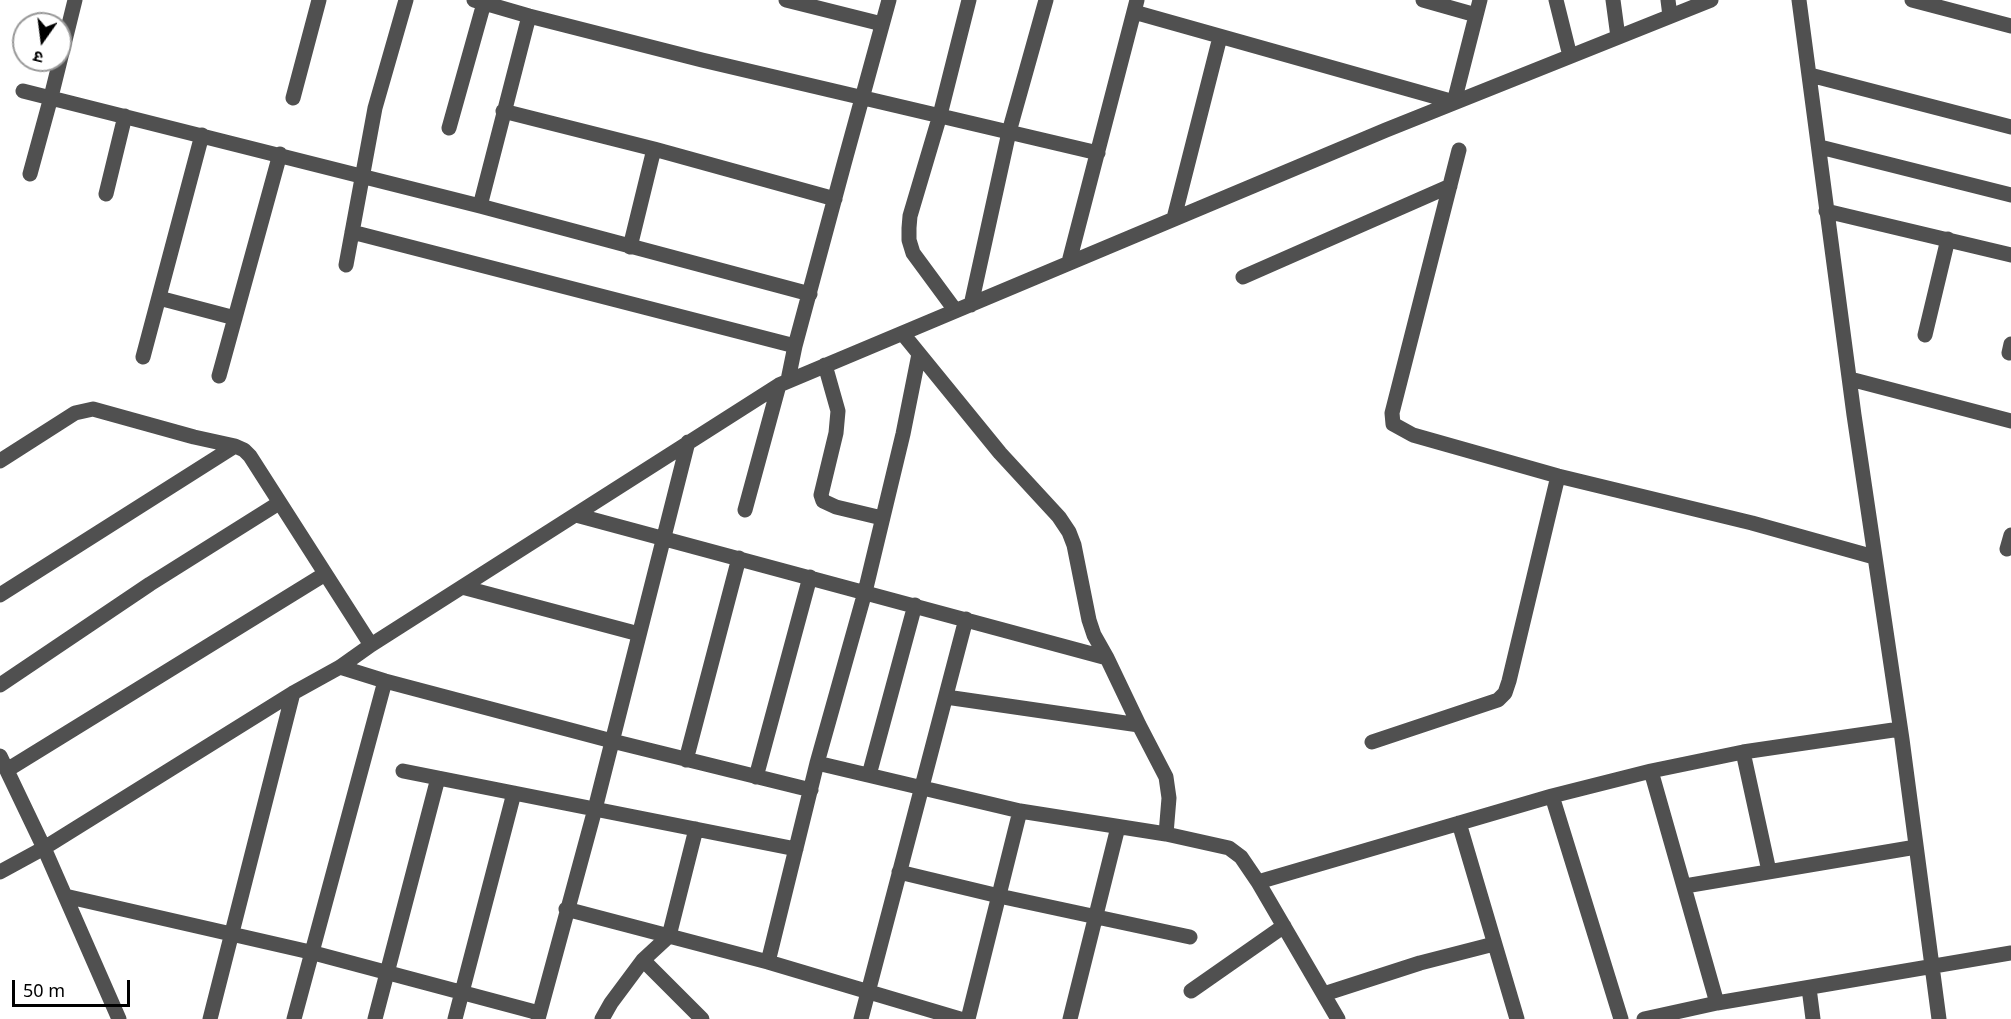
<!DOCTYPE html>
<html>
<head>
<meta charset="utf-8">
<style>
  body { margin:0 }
  #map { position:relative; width:2011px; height:1019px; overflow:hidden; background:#fff; font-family:"Noto Sans","Noto Sans Devanagari",sans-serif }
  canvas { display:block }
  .north { position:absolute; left:12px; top:12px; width:60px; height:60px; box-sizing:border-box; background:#fff; border:2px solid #999; border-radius:50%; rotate:194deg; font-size:16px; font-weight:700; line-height:24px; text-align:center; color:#000 }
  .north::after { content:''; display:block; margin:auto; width:21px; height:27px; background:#000; clip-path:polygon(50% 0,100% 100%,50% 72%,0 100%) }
  .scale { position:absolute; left:12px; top:980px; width:118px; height:27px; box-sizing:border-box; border:3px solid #000; border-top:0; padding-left:8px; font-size:18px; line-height:21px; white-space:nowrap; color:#000; -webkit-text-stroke:4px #fff; paint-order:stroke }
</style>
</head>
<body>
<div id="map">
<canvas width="2011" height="1019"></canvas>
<div class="north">उ</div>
<div class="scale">50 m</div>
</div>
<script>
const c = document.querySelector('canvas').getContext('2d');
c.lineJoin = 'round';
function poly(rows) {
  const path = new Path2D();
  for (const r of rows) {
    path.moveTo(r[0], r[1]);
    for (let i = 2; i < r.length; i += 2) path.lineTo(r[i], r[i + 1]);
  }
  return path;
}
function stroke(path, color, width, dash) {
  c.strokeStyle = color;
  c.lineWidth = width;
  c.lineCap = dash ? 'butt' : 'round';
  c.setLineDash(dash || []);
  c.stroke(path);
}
const minor = poly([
  [474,0,529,16,702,60,1098,153],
  [786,0,882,24],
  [1423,0,1476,15],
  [1556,0,1570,56],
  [1613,0,1618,37],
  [1668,0,1670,16],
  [1799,0,1854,415,1902,739,1939,1019],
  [1912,0,2011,26],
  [1134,12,1454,102,1480,0],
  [1810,75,2011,127],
  [23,91,480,206,810,294],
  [293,98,319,0],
  [503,111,654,149,835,199],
  [449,128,484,3],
  [1820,147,2011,195],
  [1459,150,1392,413,1393,424,1413,435,1558,476,1752,523,1874,557],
  [30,174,51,97,75,0],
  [106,194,125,116],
  [480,206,529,16],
  [1826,211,2011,255],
  [1174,218,1220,37],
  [352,232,795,346],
  [630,247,654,149],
  [1069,262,1137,0],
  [346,265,375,108,406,0],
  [1243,277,1450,186],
  [159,298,235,318],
  [971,305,1009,132,1046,0],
  [955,310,913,253,909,240,909,228,910,216,940,115,969,0],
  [903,334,1000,453,1059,517,1069,532,1074,545,1089,620,1094,635,1107,658,1139,725,1166,777,1169,798,1166,834],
  [1925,335,1948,239],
  [2009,353,2011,344],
  [143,357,202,135],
  [825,365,838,411,836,433,821,495,823,501,836,507,882,518],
  [219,376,280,154],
  [1850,379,2011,421],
  [788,380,795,346,844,164,889,0],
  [0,461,75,413,93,409,194,437,235,446,244,450,250,456,371,645],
  [745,510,779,385],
  [576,515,1107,658],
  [2007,549,2011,535],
  [462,587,639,634],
  [0,595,235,446],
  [340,667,385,681,612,741,811,790],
  [0,685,150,584,279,503],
  [946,697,1139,725],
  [1372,742,1498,700,1505,693,1509,681,1558,476],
  [1743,752,1769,871],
  [0,756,44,848,119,1019],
  [686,760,739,558],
  [817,763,1020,811,1166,834,1229,848,1241,857,1258,882,1338,1019],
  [7,770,325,574],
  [403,771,796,849],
  [1651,771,1717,1003],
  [869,775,915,605],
  [756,777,810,577],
  [1552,796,1621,1019],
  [1459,823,1517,1019],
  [0,872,44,848,293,693,340,667,371,645,779,385,1386,130,1711,0],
  [899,872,999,896,1190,937],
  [1258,882,1552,796,1651,771,1743,752,1900,729],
  [1685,886,1916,847],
  [65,896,310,952,539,1013],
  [566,909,768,962,960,1019],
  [643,960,702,1019],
  [768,962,817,763,865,592,903,434,919,354],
  [1809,988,1813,1019],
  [1191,991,1284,926],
  [1324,994,1420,963,1494,944],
  [210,1019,293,693],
  [294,1019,385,681],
  [375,1019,438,778],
  [455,1019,514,793],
  [538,1019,595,809,688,442],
  [602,1019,611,1003,643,960,669,936,696,829],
  [861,1019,966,619],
  [968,1019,1020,811],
  [1070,1019,1118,827],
  [1644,1019,1717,1003,2011,953]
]);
stroke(minor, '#505050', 15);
</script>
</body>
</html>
